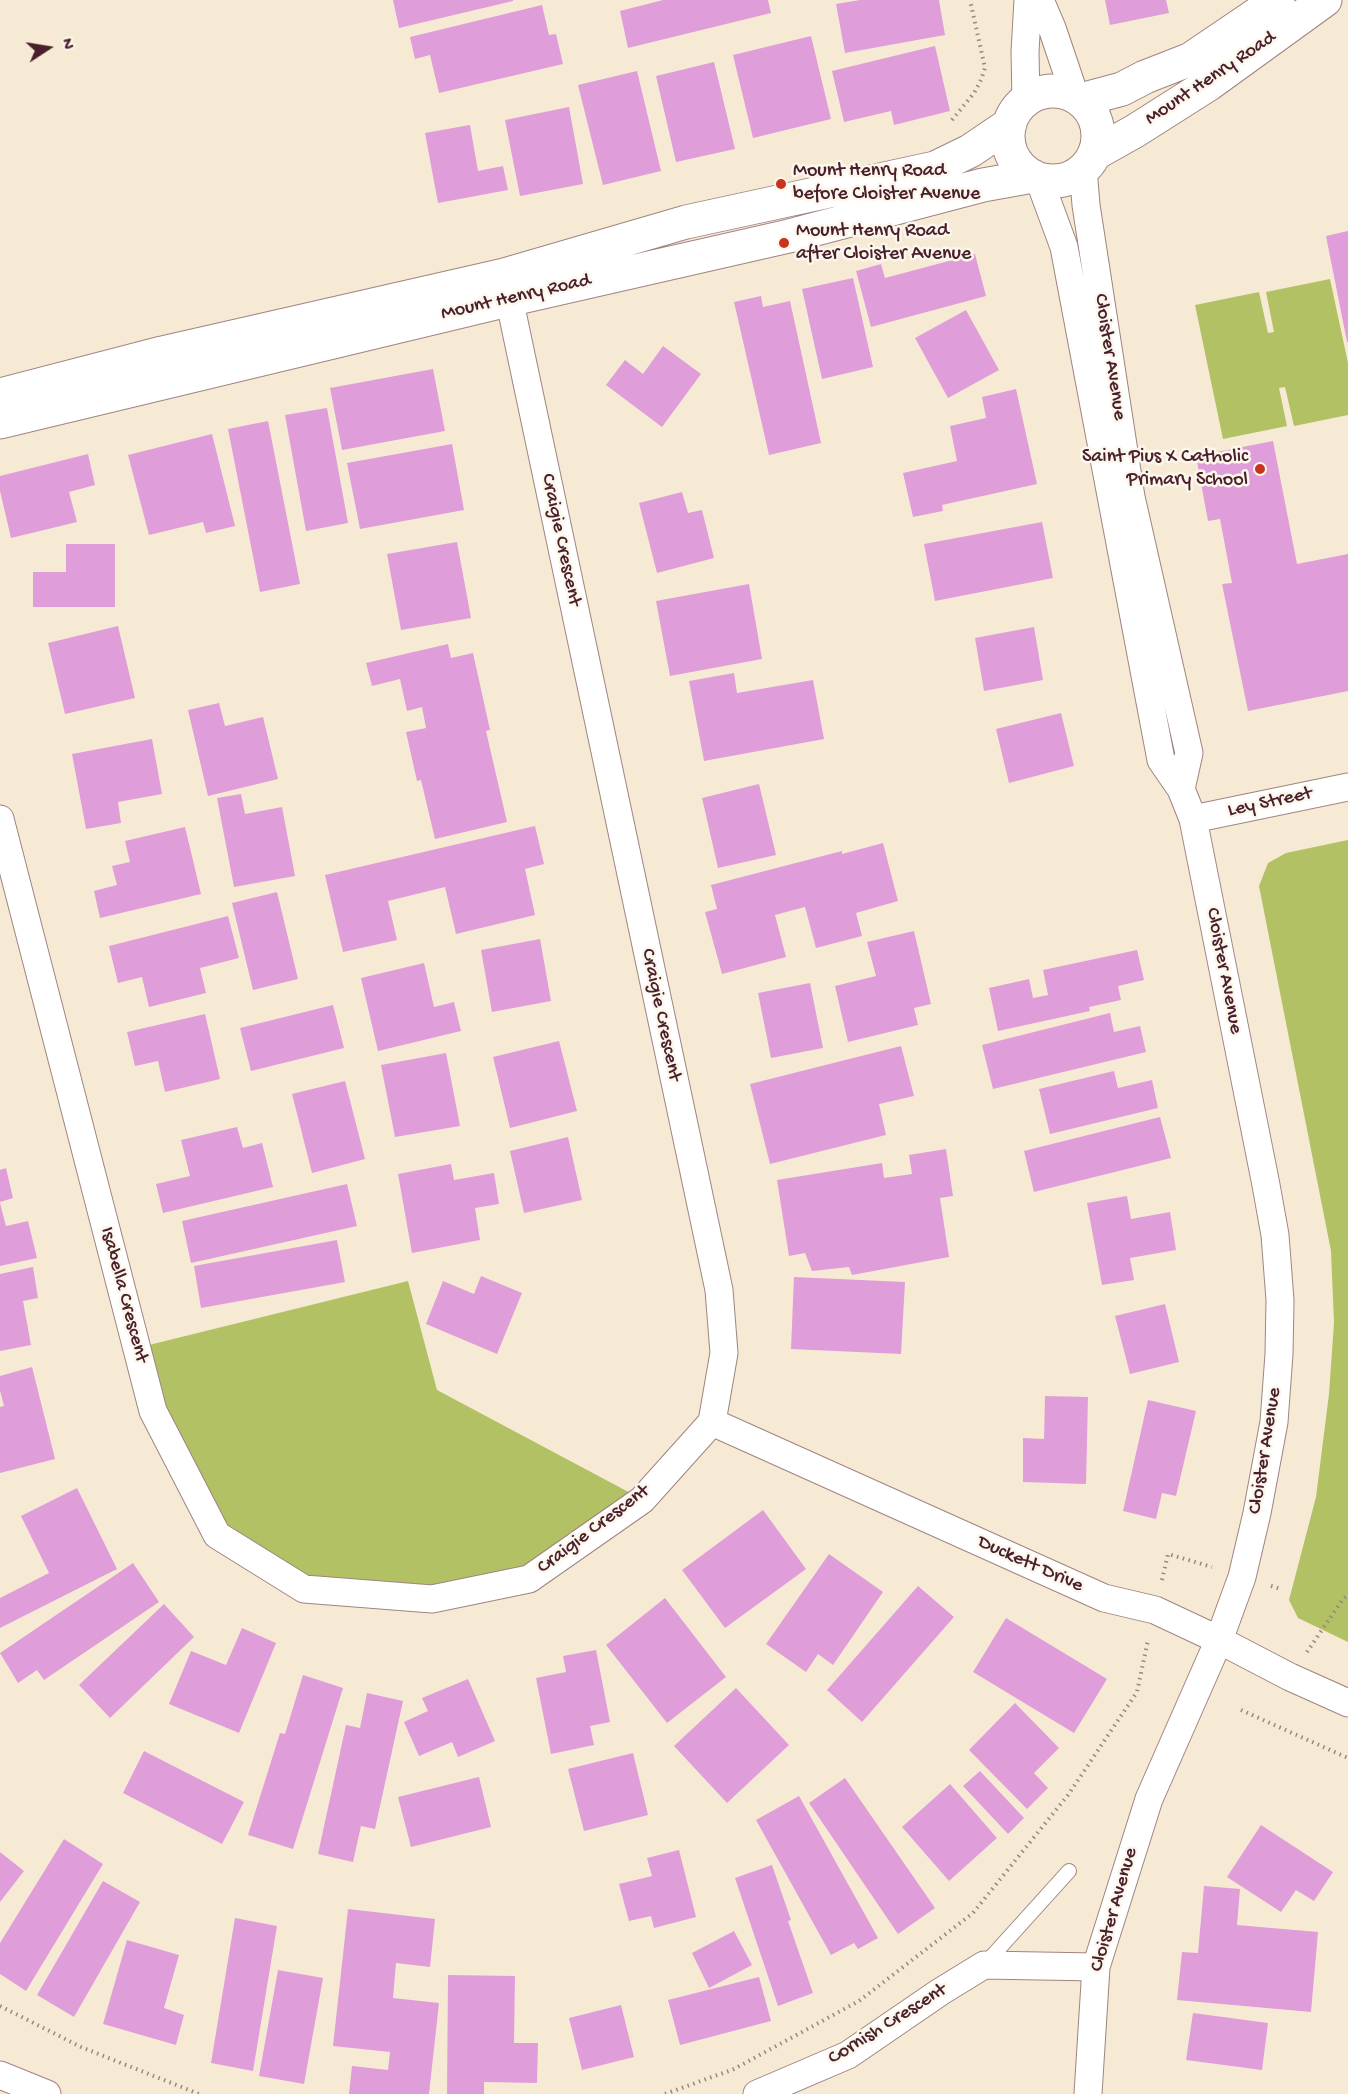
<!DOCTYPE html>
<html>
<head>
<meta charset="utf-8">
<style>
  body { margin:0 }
  #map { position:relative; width:1348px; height:2094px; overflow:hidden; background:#f7ead5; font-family:"Gochi Hand",sans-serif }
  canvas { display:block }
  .north { position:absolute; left:18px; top:18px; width:60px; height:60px; -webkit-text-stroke:4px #fbf7ec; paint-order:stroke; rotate:78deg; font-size:16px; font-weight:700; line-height:24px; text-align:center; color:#4a1f2b }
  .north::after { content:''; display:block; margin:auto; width:21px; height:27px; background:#4a1f2b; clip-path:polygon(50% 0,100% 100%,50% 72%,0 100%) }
</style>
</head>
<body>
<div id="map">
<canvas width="1348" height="2094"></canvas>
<div class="north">N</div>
</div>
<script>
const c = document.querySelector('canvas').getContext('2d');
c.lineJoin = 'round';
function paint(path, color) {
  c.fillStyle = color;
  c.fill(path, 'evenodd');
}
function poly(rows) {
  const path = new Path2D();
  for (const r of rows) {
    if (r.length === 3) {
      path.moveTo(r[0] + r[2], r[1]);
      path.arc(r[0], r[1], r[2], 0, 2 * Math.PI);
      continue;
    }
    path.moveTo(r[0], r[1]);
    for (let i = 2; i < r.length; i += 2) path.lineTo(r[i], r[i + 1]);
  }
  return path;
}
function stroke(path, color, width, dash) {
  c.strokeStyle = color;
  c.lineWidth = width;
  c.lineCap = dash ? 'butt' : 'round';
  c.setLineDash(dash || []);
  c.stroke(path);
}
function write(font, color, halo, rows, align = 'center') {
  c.font = font + ' "Gochi Hand",sans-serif';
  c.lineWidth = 5;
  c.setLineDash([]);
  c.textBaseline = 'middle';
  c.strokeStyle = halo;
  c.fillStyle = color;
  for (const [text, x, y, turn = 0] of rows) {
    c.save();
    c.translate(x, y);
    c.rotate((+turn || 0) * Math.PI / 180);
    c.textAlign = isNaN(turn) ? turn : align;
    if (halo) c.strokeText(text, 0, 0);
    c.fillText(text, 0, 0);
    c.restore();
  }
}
const green = poly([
  [1330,279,1348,363,1348,415,1294,426,1285,387,1279,388,1287,426,1223,439,1195,305,1259,292,1268,333,1274,332,1266,292],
  [1348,840,1348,1642,1298,1618,1289,1600,1316,1497,1329,1394,1334,1323,1331,1251,1259,886,1268,863,1286,853],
  [408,1281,437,1390,636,1496,526,1570,429,1590,304,1579,224,1529,162,1406,149,1345]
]);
const building = poly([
  [393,0,513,0,513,1,399,28],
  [768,0,771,13,628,48,620,11,663,0],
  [860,0,939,0,945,35,845,53,836,4],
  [1105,0,1166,0,1169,13,1110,25],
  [542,5,549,35,556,34,563,64,439,93,430,55,415,59,410,37],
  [811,36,831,119,753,138,733,55],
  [935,46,950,111,894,125,891,111,844,122,832,71],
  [714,62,735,149,676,162,656,76],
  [637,71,661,171,603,185,578,85],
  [569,107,583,184,520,196,505,120],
  [470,125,478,171,503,166,508,190,438,203,425,133],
  [1348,231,1348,342,1347,342,1326,236],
  [975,254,986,296,871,327,856,271,881,264,885,278],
  [853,278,873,367,822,379,802,289],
  [761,296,763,307,790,301,821,443,769,455,734,302],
  [966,310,999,370,948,398,915,338],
  [663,346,701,374,662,427,606,385,625,360,643,374],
  [433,369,445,431,342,450,330,388],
  [1016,389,1037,484,942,505,943,511,913,517,903,473,957,461,950,426,986,418,982,397],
  [327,408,348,523,306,531,285,415],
  [268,421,300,584,260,592,228,429],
  [212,434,235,526,206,533,203,522,149,535,128,455],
  [1273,441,1297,564,1348,554,1348,691,1248,711,1222,584,1232,583,1220,519,1208,521,1196,456],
  [452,444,464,510,360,529,347,463],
  [88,454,95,485,69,492,77,522,11,538,0,491,0,476],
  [682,492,688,513,702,510,714,558,657,573,639,503],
  [1042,522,1053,578,935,601,924,544],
  [457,542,471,618,401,630,387,554],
  [66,544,115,544,115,607,33,607,33,572,66,572],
  [749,584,762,659,670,676,656,601],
  [118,626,135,698,65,714,48,643],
  [1034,627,1043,680,984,691,975,638],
  [448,644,451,658,473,653,490,730,486,731,507,822,435,839,421,780,417,781,406,732,426,728,422,707,407,711,400,679,372,686,366,663],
  [734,673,737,693,813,680,824,739,704,761,689,681],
  [219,703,225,726,263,717,278,779,208,796,188,710],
  [1061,713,1074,766,1009,783,996,729],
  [152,739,162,794,118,802,121,823,86,829,72,754],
  [759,784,776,855,718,868,702,798],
  [241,794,245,814,282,807,295,876,234,887,217,798],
  [535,826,544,864,525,869,535,915,456,934,445,887,388,901,397,940,343,952,325,875],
  [185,827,201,894,100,918,94,891,117,885,112,866,130,862,125,841],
  [883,843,898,901,856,913,862,936,816,948,805,907,775,915,786,957,722,974,705,912,717,909,711,885,842,851,842,854],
  [277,892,298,979,253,990,232,903],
  [228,916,239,958,200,968,206,993,149,1007,142,977,118,983,109,946],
  [914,931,931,1004,914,1008,918,1025,848,1042,835,986,876,976,867,942],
  [540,939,551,1001,492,1012,481,950],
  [1137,950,1144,980,1118,986,1121,1000,1089,1007,1090,1011,998,1031,989,988,1029,979,1033,998,1048,995,1043,970],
  [424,963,434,1007,454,1002,461,1031,378,1051,361,978],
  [810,983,823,1048,771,1058,758,993],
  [333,1005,344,1048,251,1071,240,1028],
  [1110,1013,1114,1032,1140,1026,1146,1052,993,1089,982,1045],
  [205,1014,220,1079,165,1092,158,1061,135,1066,127,1032],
  [559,1041,577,1111,510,1128,493,1057],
  [901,1046,914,1096,879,1104,886,1135,770,1164,750,1084],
  [446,1053,460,1126,395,1137,381,1065],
  [1114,1071,1118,1088,1152,1080,1158,1108,1050,1134,1039,1089],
  [345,1081,365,1159,312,1173,292,1094],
  [1160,1117,1171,1158,1034,1192,1024,1151],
  [237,1127,243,1148,262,1143,273,1187,163,1213,156,1184,190,1176,181,1140],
  [568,1137,582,1200,524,1213,510,1151],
  [946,1149,953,1196,940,1198,949,1257,852,1275,849,1267,812,1271,805,1253,789,1256,777,1180,882,1163,884,1178,912,1174,909,1155],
  [451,1164,454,1180,494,1173,499,1204,475,1208,480,1240,412,1253,398,1174],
  [6,1168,13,1198,0,1202,0,1170],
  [347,1184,357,1226,191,1263,182,1221],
  [1127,1196,1131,1219,1170,1212,1176,1250,1130,1258,1134,1280,1102,1285,1087,1203],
  [0,1203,6,1226,28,1221,37,1258,0,1266],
  [337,1240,345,1282,201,1308,194,1266],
  [33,1267,38,1298,23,1301,31,1345,0,1351,0,1274],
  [481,1276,522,1293,497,1354,426,1324,443,1281,474,1294],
  [794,1277,905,1282,901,1354,791,1349],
  [1165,1304,1179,1362,1130,1374,1115,1316],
  [32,1367,55,1459,0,1473,0,1407,4,1406,0,1391,0,1376],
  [1045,1396,1088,1397,1086,1484,1023,1482,1023,1438,1044,1439],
  [1148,1400,1196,1411,1176,1496,1162,1493,1156,1519,1123,1511],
  [77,1488,117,1569,0,1628,0,1598,49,1573,21,1516],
  [763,1510,806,1569,725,1628,682,1570],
  [829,1554,883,1592,833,1665,818,1654,806,1672,766,1644],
  [133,1563,159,1602,44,1680,37,1670,18,1683,0,1653],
  [918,1586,954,1617,862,1722,827,1690],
  [665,1598,726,1677,667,1723,606,1645],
  [164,1604,194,1637,110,1718,79,1685],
  [1006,1618,1107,1679,1074,1733,973,1672],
  [242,1628,276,1643,239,1733,169,1704,191,1651,226,1665],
  [596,1650,610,1722,590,1726,594,1745,551,1754,536,1678,566,1672,563,1656],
  [303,1675,343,1688,293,1849,248,1835,280,1733,285,1734],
  [468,1679,495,1741,458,1757,452,1742,419,1756,404,1722,428,1711,422,1698],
  [736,1688,789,1745,727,1803,674,1746],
  [367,1693,403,1701,375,1829,361,1826,353,1862,318,1854,346,1725,360,1728],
  [1015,1703,1059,1748,1034,1773,1048,1788,1027,1809,969,1750],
  [144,1751,244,1802,222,1844,123,1793],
  [633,1753,648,1815,584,1831,568,1769],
  [980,1771,1024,1818,1008,1834,963,1786],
  [479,1777,491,1827,411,1847,398,1797],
  [845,1778,935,1908,898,1934,809,1803],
  [950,1784,997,1838,949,1881,902,1827],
  [799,1796,878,1938,858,1949,854,1943,831,1955,756,1820],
  [1261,1825,1333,1872,1314,1901,1296,1890,1281,1912,1227,1877],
  [64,1839,103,1864,26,1991,0,1974,0,1943],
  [679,1850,696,1917,654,1928,651,1916,629,1921,619,1884,652,1876,647,1858],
  [0,1852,24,1871,0,1902],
  [772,1865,791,1920,788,1921,813,1993,778,2006,735,1878],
  [103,1881,140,1902,74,2017,37,1995],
  [1204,1886,1240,1889,1237,1925,1318,1932,1311,2012,1177,2000,1182,1952,1198,1953],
  [348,1909,435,1919,430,1967,396,1963,393,1998,439,2003,429,2094,349,2094,352,2066,388,2070,390,2052,333,2046],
  [235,1918,277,1926,253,2071,211,2063],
  [734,1931,752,1965,709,1988,692,1953],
  [127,1940,179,1955,164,2008,184,2015,176,2045,103,2024],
  [278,1970,323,1978,304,2084,259,2076],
  [448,1975,515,1976,514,2043,538,2043,537,2083,484,2082,484,2094,447,2094],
  [759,1977,771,2021,680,2045,668,2000],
  [621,2005,634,2057,582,2070,569,2018],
  [1193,2013,1268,2023,1262,2070,1186,2060]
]);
const path = poly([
  [952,120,974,93,981,80,985,68,970,0],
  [1162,1580,1168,1554,1212,1567],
  [1271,1586,1281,1589],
  [1307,1652,1343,1599,1348,1595],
  [1241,1710,1348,1758],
  [0,2006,81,2047,199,2094],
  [665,2094,734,2069,859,2001,973,1913,1068,1795,1137,1692,1148,1640]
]);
const service = poly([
  [985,1964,1069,1871]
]);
const minor = poly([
  [1040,0,1052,28,1075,96],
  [1026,100,1025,52,1028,0],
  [1083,169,1086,205,1131,497,1189,753,1181,789],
  [1039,179,1064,247,1161,760,1181,789,1193,819,1266,1185,1275,1235,1280,1300,1279,1354,1274,1422,1257,1513,1242,1577,1219,1640,1149,1799,1096,1967,1088,2094],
  [0,819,153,1411,217,1535,304,1589,432,1599,529,1579,642,1500,712,1422,724,1353,719,1290,505,279],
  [1193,819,1348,787],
  [712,1422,1104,1598,1155,1610,1219,1640,1290,1677,1348,1703],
  [0,2075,47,2094],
  [757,2094,848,2055,940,1992,984,1965,1096,1967]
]);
const tertiary = poly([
  [1053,136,45],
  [1081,100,1122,89,1145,77,1191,59,1278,0],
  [1094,154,1135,131,1209,84,1325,0],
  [0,395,162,353,504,275,686,222,935,168,970,151,1010,124],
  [0,422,508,300,789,236,983,185,1033,176]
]);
const markers = [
  [781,184,6,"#c8321e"],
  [784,243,6,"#c8321e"],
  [1260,469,6,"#c8321e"]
];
const streetNames = [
  ["Mount Henry Road",1211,79,-34],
  ["Mount Henry Road",516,298,-13],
  ["Cloister Avenue",1109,357,81],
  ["Craigie Crescent",560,540,78],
  ["Ley Street",1270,803,-12],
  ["Cloister Avenue",1223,971,79],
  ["Craigie Crescent",660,1015,78],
  ["Isabella Crescent",123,1295,75],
  ["Cloister Avenue",1266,1451,-81],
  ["Craigie Crescent",594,1530,-37],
  ["Duckett Drive",1030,1565,24],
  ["Cloister Avenue",1115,1910,-74],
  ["Cornish Crescent",888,2025,-32]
];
const poiNames = [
  ["Mount Henry Road",793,172],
  ["before Cloister Avenue",793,195],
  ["Mount Henry Road",796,232],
  ["after Cloister Avenue",796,255],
  ["Saint Pius X Catholic",1248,458,"right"],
  ["Primary School",1248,481,"right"]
];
paint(green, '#b1c163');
paint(building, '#df9ed9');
stroke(service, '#a08480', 16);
stroke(minor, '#a08480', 29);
stroke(tertiary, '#a08480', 35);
stroke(path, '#a08480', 4, [1.5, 4.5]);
stroke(service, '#fff', 14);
stroke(minor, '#fff', 27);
stroke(tertiary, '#fff', 33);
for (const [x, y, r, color] of markers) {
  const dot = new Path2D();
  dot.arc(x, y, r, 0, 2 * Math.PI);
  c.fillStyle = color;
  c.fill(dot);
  stroke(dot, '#fbf7ec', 2);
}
write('20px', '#4a1f2b', '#fbf7ec', streetNames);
write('20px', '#4a1f2b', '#fbf7ec', poiNames, 'left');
</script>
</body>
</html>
